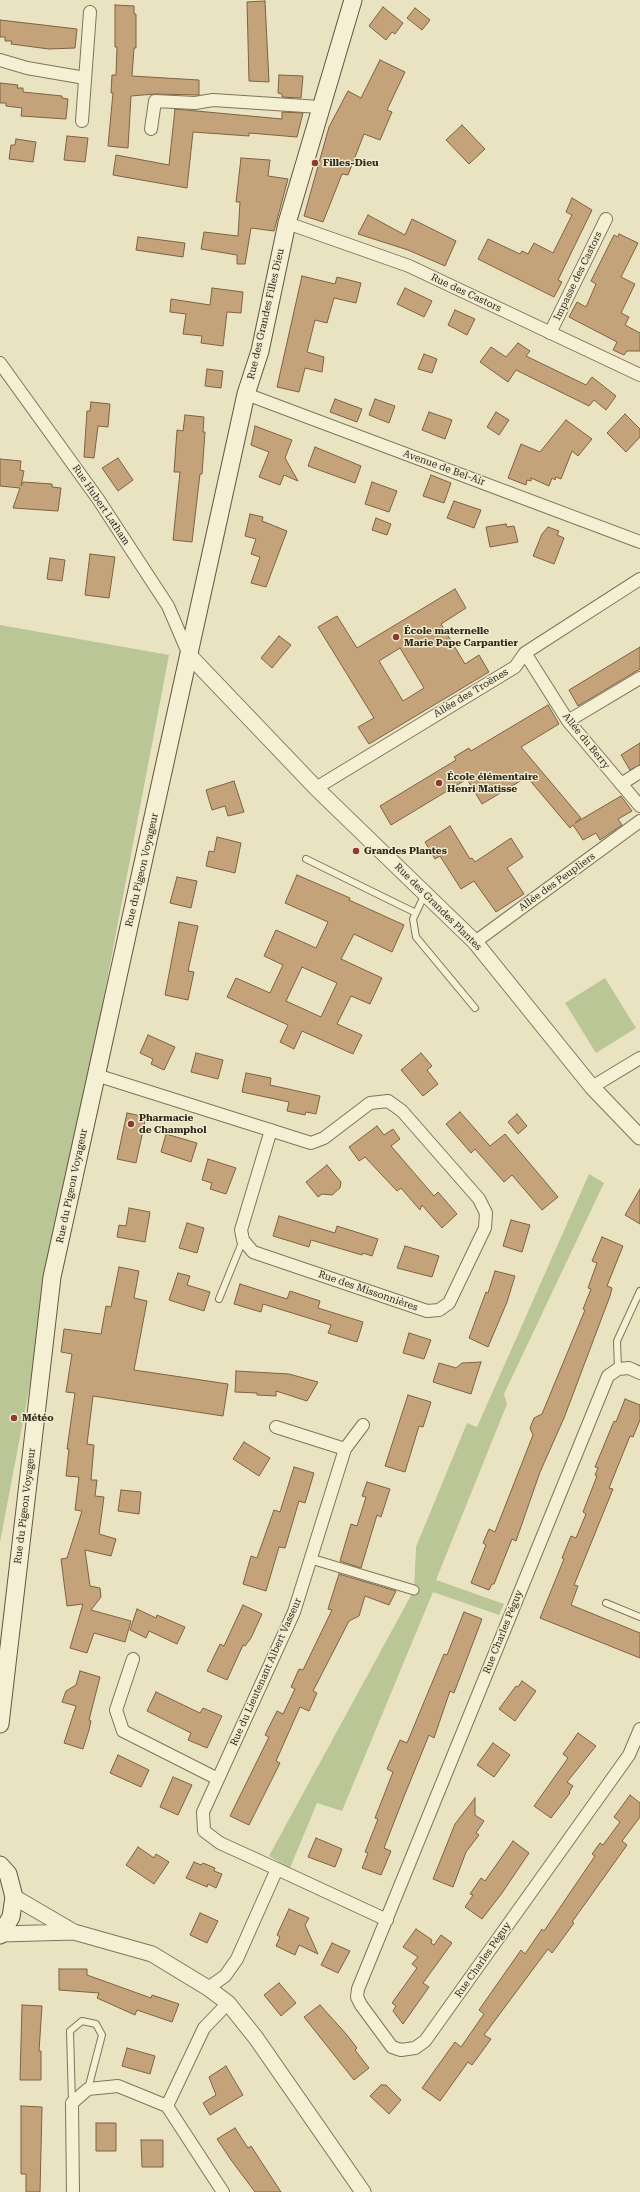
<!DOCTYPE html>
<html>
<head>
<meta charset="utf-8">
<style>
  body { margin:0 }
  canvas { display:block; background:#e9e3c1 }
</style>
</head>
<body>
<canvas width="640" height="2192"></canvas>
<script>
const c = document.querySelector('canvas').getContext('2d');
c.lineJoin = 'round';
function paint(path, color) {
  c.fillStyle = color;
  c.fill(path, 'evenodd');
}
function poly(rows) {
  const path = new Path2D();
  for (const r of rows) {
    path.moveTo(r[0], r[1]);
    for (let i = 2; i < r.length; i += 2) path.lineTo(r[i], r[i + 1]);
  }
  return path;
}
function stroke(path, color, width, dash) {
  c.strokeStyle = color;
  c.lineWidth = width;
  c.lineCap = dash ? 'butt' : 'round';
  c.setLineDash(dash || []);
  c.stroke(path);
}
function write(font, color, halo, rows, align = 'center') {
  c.font = font + ' "Roboto Serif",serif';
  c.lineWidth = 3;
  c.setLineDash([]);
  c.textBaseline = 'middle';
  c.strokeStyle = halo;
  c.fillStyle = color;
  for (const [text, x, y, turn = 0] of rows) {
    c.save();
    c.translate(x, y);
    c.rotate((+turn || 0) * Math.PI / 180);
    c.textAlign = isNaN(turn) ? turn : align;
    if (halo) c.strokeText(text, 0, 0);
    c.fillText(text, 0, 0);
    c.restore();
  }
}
const green = poly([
  [0,625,169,655,0,1542],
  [605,978,636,1028,596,1053,565,1003],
  [589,1174,604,1183,504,1394,507,1404,436,1580,504,1604,499,1615,433,1592,342,1811,317,1803,290,1868,269,1856,414,1590,416,1547,467,1423,477,1427]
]);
const building = poly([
  [265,1,269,82,249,81,247,2,265,1],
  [115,5,134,6,134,14,136,14,136,48,134,48,132,76,199,80,199,95,155,94,131,96,128,148,108,146,113,93,111,93,112,75,116,75,117,47,115,47,115,5],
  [383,7,403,23,395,34,392,32,386,40,369,26,383,7],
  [415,8,430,20,422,30,407,18,415,8],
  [0,20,77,29,75,48,49,49,11,44,12,41,5,41,5,37,0,37,0,20],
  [380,60,405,72,387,110,392,112,380,140,364,134,348,175,342,174,323,222,304,216,329,127,348,91,361,98,380,60],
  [279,75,303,76,301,98,282,97,282,94,278,93,279,75],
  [0,83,18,85,17,88,23,88,23,92,62,96,62,98,68,99,66,119,21,116,22,108,6,106,6,103,0,103,0,83],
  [175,109,282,119,282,112,303,113,297,137,249,133,249,136,193,132,187,188,113,175,116,155,169,165,175,109],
  [462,125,485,149,469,164,446,140,462,125],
  [67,136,88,138,85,162,64,160,67,136],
  [16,139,36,142,33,162,9,159,11,145,15,145,16,139],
  [241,158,270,160,268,176,288,179,274,231,251,228,245,264,237,264,237,255,201,249,204,232,238,236,240,202,236,202,241,158],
  [572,198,592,210,558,280,562,282,554,297,478,259,488,239,520,254,522,251,528,254,534,243,553,253,572,215,566,212,572,198],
  [368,215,405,235,412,219,456,241,445,266,408,250,358,234,368,215],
  [619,234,638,243,621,277,635,284,621,313,629,317,625,325,640,333,640,351,627,351,624,355,613,350,617,342,569,317,577,302,586,307,596,284,591,281,614,235,618,237,619,234],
  [138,237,185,243,183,257,136,250,138,237],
  [302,276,335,284,337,277,361,283,356,303,334,298,327,323,315,320,307,352,324,357,322,372,305,368,299,392,277,387,302,276],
  [212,288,243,292,241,313,227,312,223,346,201,343,202,336,183,334,186,314,170,312,171,299,210,305,212,288],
  [405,288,432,301,424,317,397,304,405,288],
  [455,310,475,319,467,335,448,325,455,310],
  [518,343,530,351,526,356,586,385,592,377,616,396,606,410,594,400,589,406,516,370,508,382,480,362,491,347,506,357,518,343],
  [424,354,437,359,432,373,418,369,424,354],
  [207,369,223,371,221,388,205,386,207,369],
  [335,399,362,409,357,422,330,412,335,399],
  [375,399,395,406,389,423,369,415,375,399],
  [91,402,110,404,108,427,98,426,94,458,84,457,87,411,90,411,91,402],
  [429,412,452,420,445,439,422,430,429,412],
  [496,412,509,420,499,435,487,427,496,412],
  [625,414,640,429,640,437,626,452,607,433,625,414],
  [185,415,204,417,203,432,205,432,202,474,200,474,192,542,173,540,180,472,174,472,177,430,183,431,185,415],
  [566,420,592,439,578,456,572,451,561,479,556,477,555,480,552,478,549,486,531,478,531,481,527,480,526,485,508,478,521,444,540,452,566,420],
  [255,426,292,440,285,458,298,481,284,475,280,485,259,477,269,452,251,445,255,426],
  [315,447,361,466,355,483,308,466,315,447],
  [118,458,133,480,118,491,102,468,118,458],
  [0,459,21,461,20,470,24,471,21,486,23,482,52,484,52,487,61,488,58,511,13,508,20,488,0,486,0,459],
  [431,475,451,483,444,503,423,496,431,475],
  [372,482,397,491,389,512,365,504,372,482],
  [454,501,481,510,474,528,447,518,454,501],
  [250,514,263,517,262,521,287,531,266,587,251,583,260,557,251,554,256,539,245,536,250,514],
  [376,518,391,524,387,535,372,530,376,518],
  [506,524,507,527,514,526,518,542,490,547,486,527,506,524],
  [548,527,559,531,557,535,564,538,554,564,533,556,542,534,548,527],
  [90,554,115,557,109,598,85,595,90,554],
  [50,558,65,560,62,581,47,579,50,558],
  [455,589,466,608,441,624,465,664,479,655,489,672,369,744,358,727,374,718,318,627,337,616,357,648,455,589],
  [400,648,424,688,403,701,379,661,400,648],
  [279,636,291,645,272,668,261,658,279,636],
  [640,647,640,669,578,706,569,690,640,647],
  [548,705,559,724,521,747,581,818,575,823,621,796,632,811,618,819,622,825,600,840,596,833,583,840,573,825,570,828,527,777,482,804,467,779,391,825,380,806,456,760,454,757,469,748,471,751,548,705],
  [640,743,640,765,630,770,621,755,640,743],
  [234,781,244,812,228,816,225,806,212,810,206,790,234,781],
  [450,826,470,859,472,858,475,862,511,838,523,857,507,868,524,894,496,912,474,881,461,889,440,856,435,859,425,842,450,826],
  [217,837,241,843,235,873,206,866,209,851,214,852,217,837],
  [297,875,327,888,350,898,349,900,404,925,392,952,354,934,341,959,382,978,370,1004,351,996,337,1024,362,1035,353,1054,302,1031,294,1049,280,1042,288,1025,227,997,236,978,270,993,283,965,264,956,276,930,316,948,328,922,285,903,297,875],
  [302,967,337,983,321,1017,286,1001,302,967],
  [177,877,197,881,191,908,170,903,177,877],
  [179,922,198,926,188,971,194,972,188,1000,165,995,179,922],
  [148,1035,175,1047,164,1070,151,1064,153,1059,140,1053,148,1035],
  [196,1053,223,1060,218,1079,191,1072,196,1053],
  [421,1053,432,1066,427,1070,438,1084,423,1096,401,1070,421,1053],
  [246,1073,271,1078,270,1085,320,1096,316,1114,306,1112,305,1115,287,1111,289,1102,242,1092,246,1073],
  [460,1112,490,1146,505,1134,558,1197,542,1210,512,1175,504,1182,475,1149,471,1153,446,1124,460,1112],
  [127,1113,146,1117,136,1163,117,1159,127,1113],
  [517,1114,527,1126,518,1134,508,1122,517,1114],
  [377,1126,384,1135,393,1129,400,1139,391,1146,434,1196,438,1192,457,1214,442,1228,422,1205,420,1210,401,1188,397,1191,365,1157,359,1161,349,1147,377,1126],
  [166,1134,197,1143,191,1162,161,1152,166,1134],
  [208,1159,236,1168,226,1194,210,1189,212,1183,202,1180,208,1159],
  [327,1165,341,1182,340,1188,332,1195,322,1194,318,1197,306,1182,327,1165],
  [640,1189,640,1224,625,1215,640,1189],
  [129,1208,150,1212,145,1242,117,1237,119,1225,126,1226,129,1208],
  [279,1216,335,1233,337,1226,378,1239,372,1256,363,1253,362,1255,311,1240,309,1247,273,1236,279,1216],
  [511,1220,530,1225,522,1252,503,1246,511,1220],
  [187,1223,204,1228,197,1253,179,1248,187,1223],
  [602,1237,623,1246,607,1286,612,1288,610,1296,564,1418,540,1472,516,1541,512,1539,494,1584,492,1584,489,1590,471,1583,486,1545,483,1543,489,1529,495,1532,533,1435,530,1428,534,1418,542,1414,585,1310,583,1309,591,1289,588,1288,597,1263,592,1261,602,1237],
  [405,1246,439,1256,432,1277,397,1268,405,1246],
  [119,1267,139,1271,134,1298,147,1301,134,1370,228,1384,223,1416,93,1396,87,1444,94,1445,91,1480,97,1480,95,1496,104,1497,99,1534,116,1539,111,1556,85,1550,90,1586,100,1588,101,1597,91,1610,131,1621,125,1642,94,1633,87,1653,70,1648,83,1604,67,1606,61,1559,67,1558,82,1511,75,1510,79,1477,66,1476,69,1449,67,1449,75,1393,66,1392,72,1354,61,1352,64,1329,101,1334,106,1306,111,1307,119,1267],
  [495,1271,515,1276,507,1302,488,1347,469,1338,486,1292,488,1293,495,1271],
  [178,1273,190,1276,187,1285,210,1292,204,1311,169,1300,178,1273],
  [240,1284,287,1299,290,1291,320,1301,318,1308,363,1322,357,1342,328,1333,331,1325,263,1304,261,1312,234,1304,240,1284],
  [409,1333,431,1340,424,1359,403,1353,409,1333],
  [481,1362,471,1394,433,1382,439,1363,456,1368,462,1363,481,1362],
  [236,1371,289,1374,318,1382,307,1401,276,1391,276,1396,257,1395,257,1393,235,1392,236,1371],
  [408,1395,431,1402,423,1427,419,1426,405,1472,385,1466,408,1395],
  [625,1399,640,1405,640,1420,633,1437,630,1436,609,1488,613,1489,574,1585,578,1586,571,1605,640,1633,640,1658,540,1618,564,1559,562,1558,571,1536,576,1538,586,1514,583,1512,597,1476,595,1475,598,1468,595,1467,614,1421,616,1422,625,1399],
  [244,1442,270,1458,259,1476,233,1459,244,1442],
  [294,1467,314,1473,305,1503,299,1501,285,1548,279,1547,266,1591,243,1584,251,1556,257,1558,274,1510,280,1512,294,1467],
  [367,1482,390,1489,381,1517,377,1515,361,1568,340,1561,351,1524,357,1526,366,1497,362,1496,367,1482],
  [121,1490,141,1492,139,1514,118,1511,121,1490],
  [339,1574,396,1591,389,1605,365,1596,359,1616,349,1621,313,1691,317,1693,309,1711,300,1707,276,1761,280,1763,249,1825,230,1816,269,1737,265,1735,277,1711,283,1714,295,1689,291,1687,299,1669,303,1670,332,1610,328,1609,339,1574],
  [243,1605,262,1614,251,1638,245,1646,243,1645,227,1680,207,1671,220,1644,224,1646,243,1605],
  [137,1609,156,1618,157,1615,185,1627,177,1644,149,1631,146,1638,130,1630,137,1609],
  [464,1612,482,1619,454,1693,450,1691,434,1738,429,1735,405,1794,384,1848,391,1851,381,1875,362,1868,368,1853,365,1852,378,1819,375,1818,393,1772,387,1769,400,1740,407,1743,444,1654,447,1655,464,1612],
  [80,1671,100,1677,89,1720,91,1721,89,1730,83,1749,64,1743,76,1706,62,1702,66,1691,76,1685,80,1671],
  [522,1681,536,1691,515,1721,499,1709,516,1686,518,1687,522,1681],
  [156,1692,200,1713,203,1708,222,1716,207,1748,188,1740,191,1733,147,1711,156,1692],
  [578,1733,596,1746,567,1782,573,1786,569,1792,570,1793,551,1818,534,1806,568,1758,563,1754,578,1733],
  [493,1743,510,1755,494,1777,477,1765,493,1743],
  [118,1755,149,1770,141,1787,110,1773,118,1755],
  [173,1777,192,1785,178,1815,160,1807,173,1777],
  [630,1795,640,1803,640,1817,622,1841,627,1845,572,1922,574,1923,552,1953,548,1949,484,2035,491,2039,472,2065,468,2062,440,2101,422,2088,455,2042,461,2047,484,2014,479,2010,521,1950,525,1954,542,1929,544,1931,595,1856,592,1854,600,1843,603,1845,620,1822,614,1817,630,1795],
  [475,1798,475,1815,484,1821,476,1833,479,1835,466,1852,453,1887,433,1879,455,1824,475,1798],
  [316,1838,342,1849,335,1867,308,1857,316,1838],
  [513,1841,529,1853,502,1893,482,1919,465,1907,473,1895,470,1894,481,1878,485,1881,513,1841],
  [138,1847,154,1858,156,1854,169,1862,154,1884,126,1865,138,1847],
  [194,1862,201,1865,203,1863,215,1868,214,1871,222,1874,216,1888,208,1884,207,1887,186,1878,194,1862],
  [289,1909,309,1918,305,1925,318,1954,299,1945,295,1955,276,1946,280,1937,277,1935,289,1909],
  [200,1913,218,1921,207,1943,190,1935,200,1913],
  [416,1929,432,1940,431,1943,434,1945,441,1935,452,1943,423,1983,429,1987,403,2024,393,2011,396,2006,392,2003,417,1968,412,1964,418,1957,403,1947,416,1929],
  [332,1943,350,1951,338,1973,321,1965,332,1943],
  [59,1969,87,1969,87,1975,151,1998,152,1995,179,2004,172,2022,137,2010,135,2015,97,1998,99,1993,59,1990,59,1969],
  [279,1983,296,2003,281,2016,264,1995,279,1983],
  [22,2005,42,2006,39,2051,41,2051,41,2080,20,2080,22,2005],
  [320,2005,347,2035,357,2048,355,2050,369,2068,354,2080,304,2017,320,2005],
  [127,2048,155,2056,150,2074,122,2066,127,2048],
  [226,2066,243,2095,210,2115,203,2103,216,2095,209,2077,226,2066],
  [381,2085,386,2085,401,2100,389,2114,370,2096,381,2085],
  [21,2106,42,2107,40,2192,26,2192,26,2174,21,2174,21,2106],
  [96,2123,116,2123,116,2151,96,2151,96,2123],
  [235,2128,248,2148,251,2146,281,2192,255,2192,231,2160,217,2139,235,2128],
  [141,2140,163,2140,163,2167,142,2167,141,2140]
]);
const service = poly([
  [306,859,416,913],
  [425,894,413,919,416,937,475,1008],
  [219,1299,243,1240],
  [618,1369,617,1341,640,1291],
  [606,1603,640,1617],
  [72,2103,70,2031,82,2021,96,2024,102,2035,88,2089]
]);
const pedestrian = poly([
  [311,1559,414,1590]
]);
const minor = poly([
  [0,60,27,68,85,78],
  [82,121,90,12],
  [151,129,155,101,195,103,213,100,320,107],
  [287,223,409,266,640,375],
  [550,333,606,219],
  [0,363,98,499,168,606,189,655],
  [246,394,640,542],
  [525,653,568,721,640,806],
  [568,721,640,678],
  [621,784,640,772],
  [316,788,515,667,525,653,640,579],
  [475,942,640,821],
  [96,1075,311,1143,324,1138,370,1103,388,1101,402,1111,479,1199,486,1213,485,1228,449,1303,439,1310,427,1311,253,1252,243,1240,241,1230,271,1130],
  [592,1087,640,1058],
  [640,1373,629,1368,618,1369,608,1376,358,1989,357,1997,361,2005,392,2047,401,2050,415,2048,425,2041,629,1755,640,1729],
  [276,1427,345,1449],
  [133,1659,116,1710,123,1731,218,1779],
  [277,1869,220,1843,204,1831,203,1812,294,1612,345,1449,363,1425],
  [208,1988,225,1976,237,1959,277,1869,387,1920],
  [73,2192,72,2103,88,2089,118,2086,167,2106],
  [223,2192,167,2106,204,2028,228,2003]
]);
const tertiary = poly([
  [189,655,316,788,475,942,592,1087,640,1137],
  [14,1897,74,1932,152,1954,208,1988,228,2003,256,2038,363,2192],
  [1,1934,74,1932]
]);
const secondary = poly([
  [0,1724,52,1277,246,394,260,351,287,223,353,0],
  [0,1865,8,1874,14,1897,11,1917,0,1935]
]);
const markers = [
  [315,163,4,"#8b3c30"],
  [396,637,4,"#8b3c30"],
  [439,783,4,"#8b3c30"],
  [356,851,4,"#8b3c30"],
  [131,1124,4,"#8b3c30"],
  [14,1418,4,"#8b3c30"]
];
const poiNames = [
  ["Filles-Dieu",323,163],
  ["École maternelle",404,631],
  ["Marie Pape Carpantier",404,643],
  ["École élémentaire",447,777],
  ["Henri Matisse",447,789],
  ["Grandes Plantes",364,851],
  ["Pharmacie",139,1118],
  ["de Champhol",139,1130],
  ["Météo",22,1418]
];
const streetNames = [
  ["Impasse des Castors",578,276,-64],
  ["Rue des Castors",466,293,25],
  ["Rue des Grandes Filles Dieu",266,314,-77],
  ["Avenue de Bel-Air",444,468,20],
  ["Rue Hubert Latham",101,505,56],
  ["Allée des Troënes",471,693,-31],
  ["Allée du Berry",586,741,51],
  ["Rue du Pigeon Voyageur",142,870,-77],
  ["Allée des Peupliers",557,882,-36],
  ["Rue des Grandes Plantes",438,907,45],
  ["Rue du Pigeon Voyageur",72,1186,-78],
  ["Rue des Missonnières",368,1291,19],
  ["Rue du Pigeon Voyageur",25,1506,-83],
  ["Rue Charles Péguy",503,1632,-68],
  ["Rue du Lieutenant Albert Vasseur",266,1672,-66],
  ["Rue Charles Péguy",483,1960,-55]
];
paint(green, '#bac696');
paint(building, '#c4a37a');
stroke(building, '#7e6242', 1);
stroke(service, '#81745a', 8);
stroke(pedestrian, '#81745a', 11);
stroke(minor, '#81745a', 14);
stroke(tertiary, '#81745a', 17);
stroke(secondary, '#63553e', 19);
stroke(service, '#f5f0d3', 6);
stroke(pedestrian, '#f5f0d3', 9);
stroke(minor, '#f5f0d3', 12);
stroke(tertiary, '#f5f0d3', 15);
stroke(secondary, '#f5f0d3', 17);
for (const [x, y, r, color] of markers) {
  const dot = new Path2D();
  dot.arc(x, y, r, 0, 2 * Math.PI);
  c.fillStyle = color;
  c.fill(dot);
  stroke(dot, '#f1ecd0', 1.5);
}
write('bold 10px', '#322a1d', '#f1ecd0', poiNames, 'left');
write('10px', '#322a1d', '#f1ecd0', streetNames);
</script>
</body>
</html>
